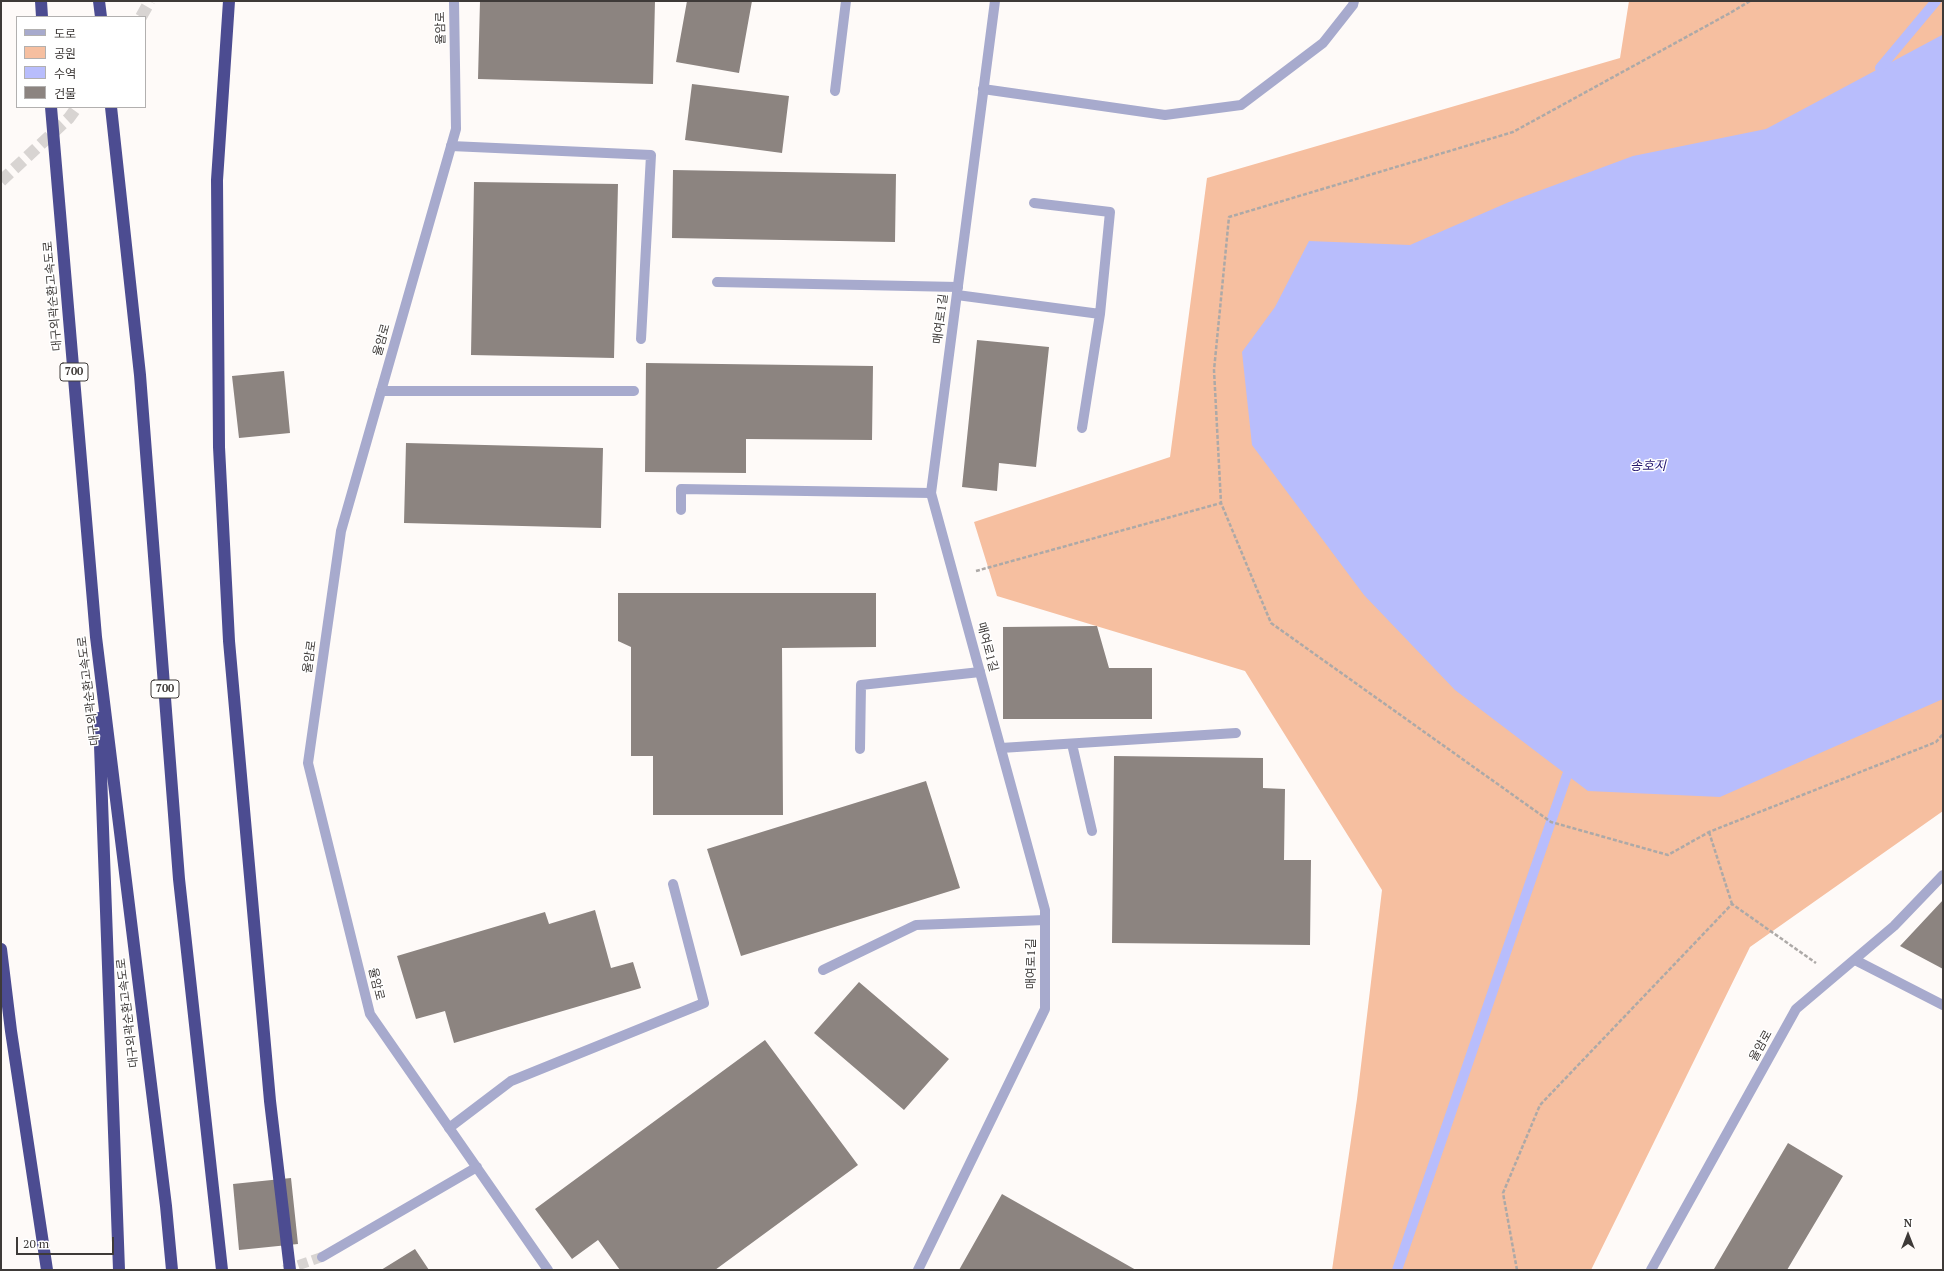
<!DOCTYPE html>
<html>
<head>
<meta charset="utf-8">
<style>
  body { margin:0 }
  #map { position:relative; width:1944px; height:1271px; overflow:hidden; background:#fefaf8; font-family:"PT Serif","Noto Sans KR",serif }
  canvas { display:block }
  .frame { position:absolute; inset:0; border:2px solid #3e3a38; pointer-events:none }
  .legend { position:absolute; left:16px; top:16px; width:130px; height:92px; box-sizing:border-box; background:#fff; border:1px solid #b2b0af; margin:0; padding:5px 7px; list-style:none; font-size:12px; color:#3e3a38 }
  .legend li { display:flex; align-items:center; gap:8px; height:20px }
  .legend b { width:20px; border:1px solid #b2b0af }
  .north { position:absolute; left:1888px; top:1215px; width:40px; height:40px; -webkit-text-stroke:3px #fff; paint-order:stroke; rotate:0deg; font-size:11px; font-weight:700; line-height:16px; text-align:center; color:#3e3a38 }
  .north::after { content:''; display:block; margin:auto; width:14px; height:18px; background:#3e3a38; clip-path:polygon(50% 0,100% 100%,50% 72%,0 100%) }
  .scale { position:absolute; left:16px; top:1237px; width:98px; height:18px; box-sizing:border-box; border:2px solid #3e3a38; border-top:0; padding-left:5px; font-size:12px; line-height:14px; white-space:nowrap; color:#3e3a38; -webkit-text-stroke:3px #fff; paint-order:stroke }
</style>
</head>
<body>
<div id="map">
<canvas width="1944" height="1271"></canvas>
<div class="frame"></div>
<ul class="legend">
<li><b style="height:5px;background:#a7aacd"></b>도로</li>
<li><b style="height:11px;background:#f6bfa0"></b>공원</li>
<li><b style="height:11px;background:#b8bdfc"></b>수역</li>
<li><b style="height:11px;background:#8c8480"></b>건물</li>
</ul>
<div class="north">N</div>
<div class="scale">20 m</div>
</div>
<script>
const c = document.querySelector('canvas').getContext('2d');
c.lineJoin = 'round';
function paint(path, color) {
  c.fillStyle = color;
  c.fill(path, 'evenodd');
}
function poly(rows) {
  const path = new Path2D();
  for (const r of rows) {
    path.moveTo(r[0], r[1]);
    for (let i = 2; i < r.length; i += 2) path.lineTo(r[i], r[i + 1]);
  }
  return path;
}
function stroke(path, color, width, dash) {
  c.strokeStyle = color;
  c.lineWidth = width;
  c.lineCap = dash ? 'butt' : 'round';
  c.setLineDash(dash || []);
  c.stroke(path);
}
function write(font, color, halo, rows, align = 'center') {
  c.font = font + ' "PT Serif","Noto Sans KR",serif';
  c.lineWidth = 3;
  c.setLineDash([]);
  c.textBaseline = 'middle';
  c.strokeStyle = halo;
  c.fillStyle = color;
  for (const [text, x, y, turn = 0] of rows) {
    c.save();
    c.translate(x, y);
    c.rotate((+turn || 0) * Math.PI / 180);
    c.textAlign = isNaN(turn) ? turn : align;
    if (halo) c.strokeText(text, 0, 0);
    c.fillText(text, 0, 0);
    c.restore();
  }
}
const green = poly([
  [1629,1,1943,1,1943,811,1750,947,1591,1270,1332,1270,1357,1099,1382,890,1245,671,997,596,974,522,1170,457,1207,178,1620,58]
]);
const water = poly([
  [1942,35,1943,699,1720,797,1588,791,1455,690,1364,595,1252,445,1242,352,1275,307,1309,241,1410,245,1509,202,1633,156,1766,129]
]);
const stream = poly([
  [1880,68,1936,1],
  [1397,1270,1567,775]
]);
const building = poly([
  [480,1,655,1,653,84,478,79],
  [687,1,752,1,739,73,676,62],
  [692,84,789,96,782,153,685,140],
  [673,170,896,174,895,242,672,238],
  [474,182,618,184,614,358,471,355],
  [977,340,1049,347,1036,467,999,463,997,491,962,487],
  [646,363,873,366,872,440,746,439,746,473,645,472],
  [284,371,290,433,239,438,232,376],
  [406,443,603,448,601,528,404,523],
  [618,593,876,593,876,647,782,648,783,815,653,815,653,756,631,756,631,647,618,641],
  [1097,626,1109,668,1152,668,1152,719,1003,719,1003,627],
  [1114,756,1263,758,1263,788,1285,789,1284,860,1311,860,1310,945,1112,943],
  [926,781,960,888,741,956,707,849],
  [1943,900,1943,969,1900,946],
  [595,910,611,968,633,962,641,988,454,1043,445,1011,416,1019,397,956,545,912,549,924],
  [859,982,949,1059,904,1110,814,1033],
  [765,1040,858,1165,715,1270,620,1270,598,1240,572,1259,535,1209],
  [1788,1143,1843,1176,1787,1270,1716,1270,1714,1269],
  [291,1178,298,1244,239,1250,233,1184],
  [1002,1194,1136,1270,959,1270],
  [415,1249,429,1270,381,1270]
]);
const streetTunnel = poly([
  [284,1270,322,1257]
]);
const highwayTunnel = poly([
  [141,17,150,1],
  [1,181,69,118,77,107]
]);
const path = poly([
  [1750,1,1730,13,1513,132,1229,217,1214,370,1221,503,1271,623,1551,822,1668,855,1709,832,1936,742,1943,734],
  [976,571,1221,503],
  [1709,832,1732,904],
  [1517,1270,1503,1193,1540,1105,1732,904,1816,963]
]);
const lane = poly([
  [983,89,1165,115,1241,105,1323,43,1353,5,1354,1],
  [835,91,846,1],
  [451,146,651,155,641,339],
  [1034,203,1110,212,1100,314,1082,428],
  [717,282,958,287],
  [957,295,1100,314],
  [381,391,634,391],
  [681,510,681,489,931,493],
  [1072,744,1092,831],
  [1001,748,1236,733],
  [860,749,861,685,980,672],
  [1855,960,1943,1005],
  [823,970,916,925,1045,920],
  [449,1128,511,1081,704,1003,673,884]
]);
const street = poly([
  [454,1,456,129,341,531,308,763,370,1014,548,1270],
  [322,1257,477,1167],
  [918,1270,1045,1009,1045,910,931,493,995,1],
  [1651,1270,1796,1009,1894,926,1943,875]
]);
const highway = poly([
  [41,1,42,17],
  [99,1,101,17],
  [229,1,217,180,219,447,229,641,270,1101,290,1270],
  [51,107,96,637,166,1206,172,1270],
  [111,107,140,375,179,879,222,1270],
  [99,718,119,1270],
  [1,949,11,1031,47,1270]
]);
const shields = [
  [74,372,28],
  [165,689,28]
];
const shieldNames = [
  ["700",74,372],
  ["700",165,689]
];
const streetNames = [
  ["율암로",441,28,-91],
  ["대구외곽순환고속도로",53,296,-95],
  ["매여로1길",941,319,-83],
  ["율암로",382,340,-74],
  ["매여로1길",987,647,75],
  ["율암로",310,657,-82],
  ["대구외곽순환고속도로",89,691,-97],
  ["매여로1길",1032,964,-90],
  ["율암로",376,984,76],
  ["대구외곽순환고속도로",128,1013,-97],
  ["율암로",1761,1046,-61]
];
const waterNames = [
  ["송호지",1648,466]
];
paint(green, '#f6bfa0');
paint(water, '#b8bdfc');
stroke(stream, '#b8bdfc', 10);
paint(building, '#8c8480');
stroke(streetTunnel, '#d8d4d2', 10, [10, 5]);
stroke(highwayTunnel, '#d8d4d2', 12, [12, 6]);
stroke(path, '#ada9a7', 2.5, [4, 2]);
stroke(lane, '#a7aacd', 10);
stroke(street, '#a7aacd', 10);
stroke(highway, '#4c4c91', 12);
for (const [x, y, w] of shields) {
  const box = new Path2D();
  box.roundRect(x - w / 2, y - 9, w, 18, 3);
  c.fillStyle = '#fff';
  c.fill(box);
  stroke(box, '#3e3a38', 1);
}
write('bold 11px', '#3e3a38', null, shieldNames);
write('12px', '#3e3a38', '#fff', streetNames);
write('italic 13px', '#24166d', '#fff', waterNames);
</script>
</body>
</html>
